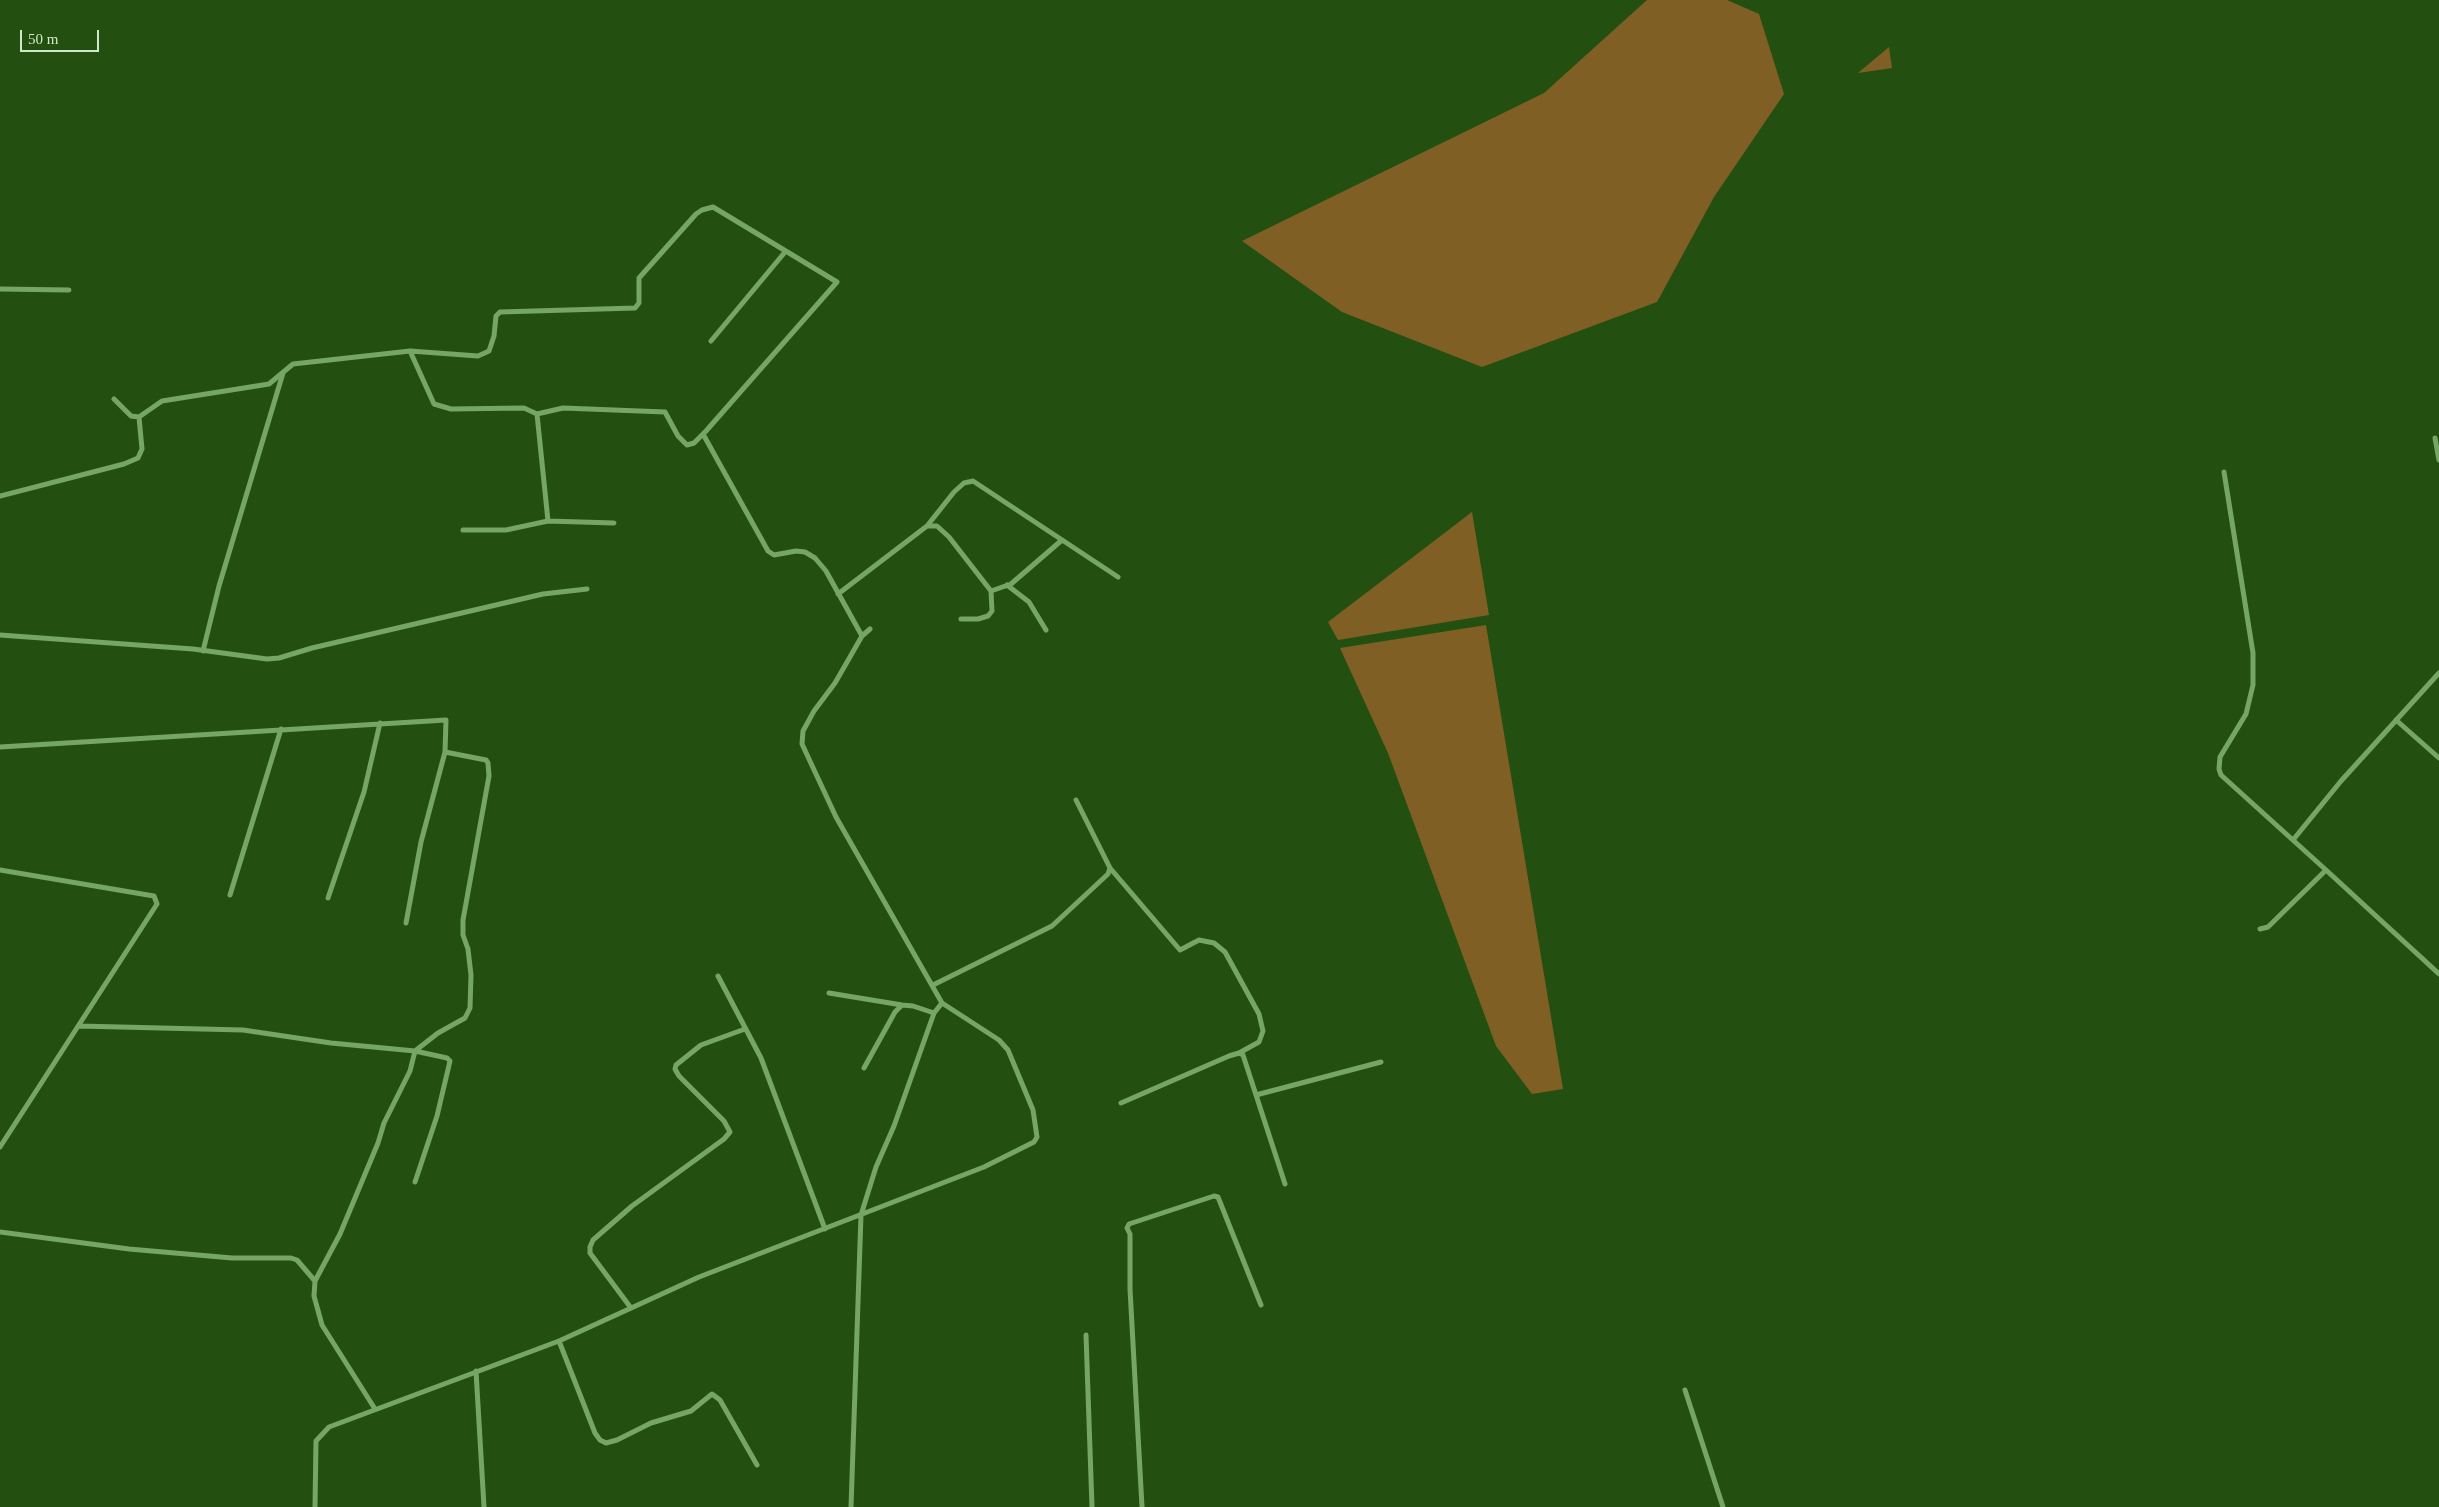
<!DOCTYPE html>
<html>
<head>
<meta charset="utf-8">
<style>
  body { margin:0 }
  #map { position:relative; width:2439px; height:1507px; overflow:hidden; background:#235010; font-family:"Times New Roman",serif }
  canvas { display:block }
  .scale { position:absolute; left:20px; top:30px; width:79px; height:22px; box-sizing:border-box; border:2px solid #cfe9c7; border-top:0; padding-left:6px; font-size:15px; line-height:18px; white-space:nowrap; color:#cfe9c7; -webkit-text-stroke:4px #235010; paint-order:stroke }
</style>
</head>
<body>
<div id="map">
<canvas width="2439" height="1507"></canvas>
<div class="scale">50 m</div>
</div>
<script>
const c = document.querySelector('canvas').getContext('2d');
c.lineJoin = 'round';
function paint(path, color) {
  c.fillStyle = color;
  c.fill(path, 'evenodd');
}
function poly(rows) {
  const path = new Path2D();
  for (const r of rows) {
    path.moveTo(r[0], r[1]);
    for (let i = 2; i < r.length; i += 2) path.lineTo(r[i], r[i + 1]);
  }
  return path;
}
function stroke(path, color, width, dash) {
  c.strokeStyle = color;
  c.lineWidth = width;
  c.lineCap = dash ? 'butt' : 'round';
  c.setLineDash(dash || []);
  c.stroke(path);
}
const green = poly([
  [1647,0,1727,0,1759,14,1784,94,1714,197,1657,302,1482,367,1342,312,1242,241,1544,93],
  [1889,47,1892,68,1858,73],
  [1472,512,1489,615,1338,640,1328,622],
  [1486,625,1563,1089,1532,1094,1496,1046,1388,753,1340,648]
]);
const minor = poly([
  [0,289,69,290],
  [711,341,785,252],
  [114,399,131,416,139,417,162,401,269,384,293,364,410,351,478,356,489,351,494,336,496,316,500,312,635,308,639,303,639,278,696,214,702,210,713,207,837,282,706,431,694,443,687,445,678,436,665,412,563,408,537,414,524,408,451,409,434,404,410,351],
  [537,414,548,521,614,523],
  [703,434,768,551,774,555,796,551,805,552,815,558,826,571,862,636],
  [2435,438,2439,460],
  [2224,472,2253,653,2253,685,2246,714,2220,757,2219,769,2221,775,2326,870],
  [0,496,124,464,138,458,142,449,139,417],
  [927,526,954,492,964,483,973,481,1118,577],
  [463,530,506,530,548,521],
  [1007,585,1029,602,1046,630],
  [991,591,1011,584,1062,540],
  [838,594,927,526,937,526,949,537,991,591,992,611,988,616,978,619,961,619],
  [0,635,193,649,267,659,279,658,312,648,543,594,587,589],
  [203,651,219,586,283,373],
  [2396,720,2439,758],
  [0,747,446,720,445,752,421,842,406,923],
  [2293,840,2341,781,2439,673],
  [1110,868,1180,950,1199,940,1214,943,1225,952,1259,1014,1263,1031,1259,1042,1239,1053],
  [0,870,148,895,154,896,157,904,0,1147],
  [230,895,281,729],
  [328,898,364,792,380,723],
  [2260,929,2268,927,2326,870,2439,974],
  [718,976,761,1058,825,1229],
  [933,985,1052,926,1108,874,1110,868,1076,800],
  [829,993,902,1005],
  [79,1026,243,1030,331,1043,415,1051,447,1058,450,1061,437,1116,415,1182],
  [864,1068,895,1012,902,1005,913,1006,934,1013],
  [1256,1095,1381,1062],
  [1121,1103,1229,1056,1239,1053,1243,1055,1285,1184],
  [0,1232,129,1249,232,1258,291,1258,297,1260,315,1281],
  [631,1308,590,1253,590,1247,593,1240,632,1206,724,1139,730,1132,724,1121,679,1076,675,1069,676,1065,701,1045,745,1029],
  [1086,1335,1092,1507],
  [559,1341,595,1433,600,1440,606,1443,617,1440,651,1423,691,1411,712,1394,720,1400,757,1465],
  [476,1371,484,1507],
  [1685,1390,1723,1507],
  [375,1409,322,1325,314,1296,315,1281,340,1234,378,1143,384,1123,410,1071,415,1051,438,1033,465,1018,470,1008,471,975,468,949,463,935,463,920,489,776,488,763,486,760,445,752],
  [315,1507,316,1441,329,1427,559,1341,699,1277,984,1167,1034,1142,1037,1137,1033,1110,1008,1050,999,1040,942,1003,836,817,802,744,803,731,814,711,835,683,862,636,870,629],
  [851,1507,861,1215,876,1167,894,1126,934,1013,942,1003],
  [1142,1507,1130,1289,1130,1234,1127,1228,1129,1224,1214,1196,1218,1197,1261,1305]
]);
paint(green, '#805f24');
stroke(minor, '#75a665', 5);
</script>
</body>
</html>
